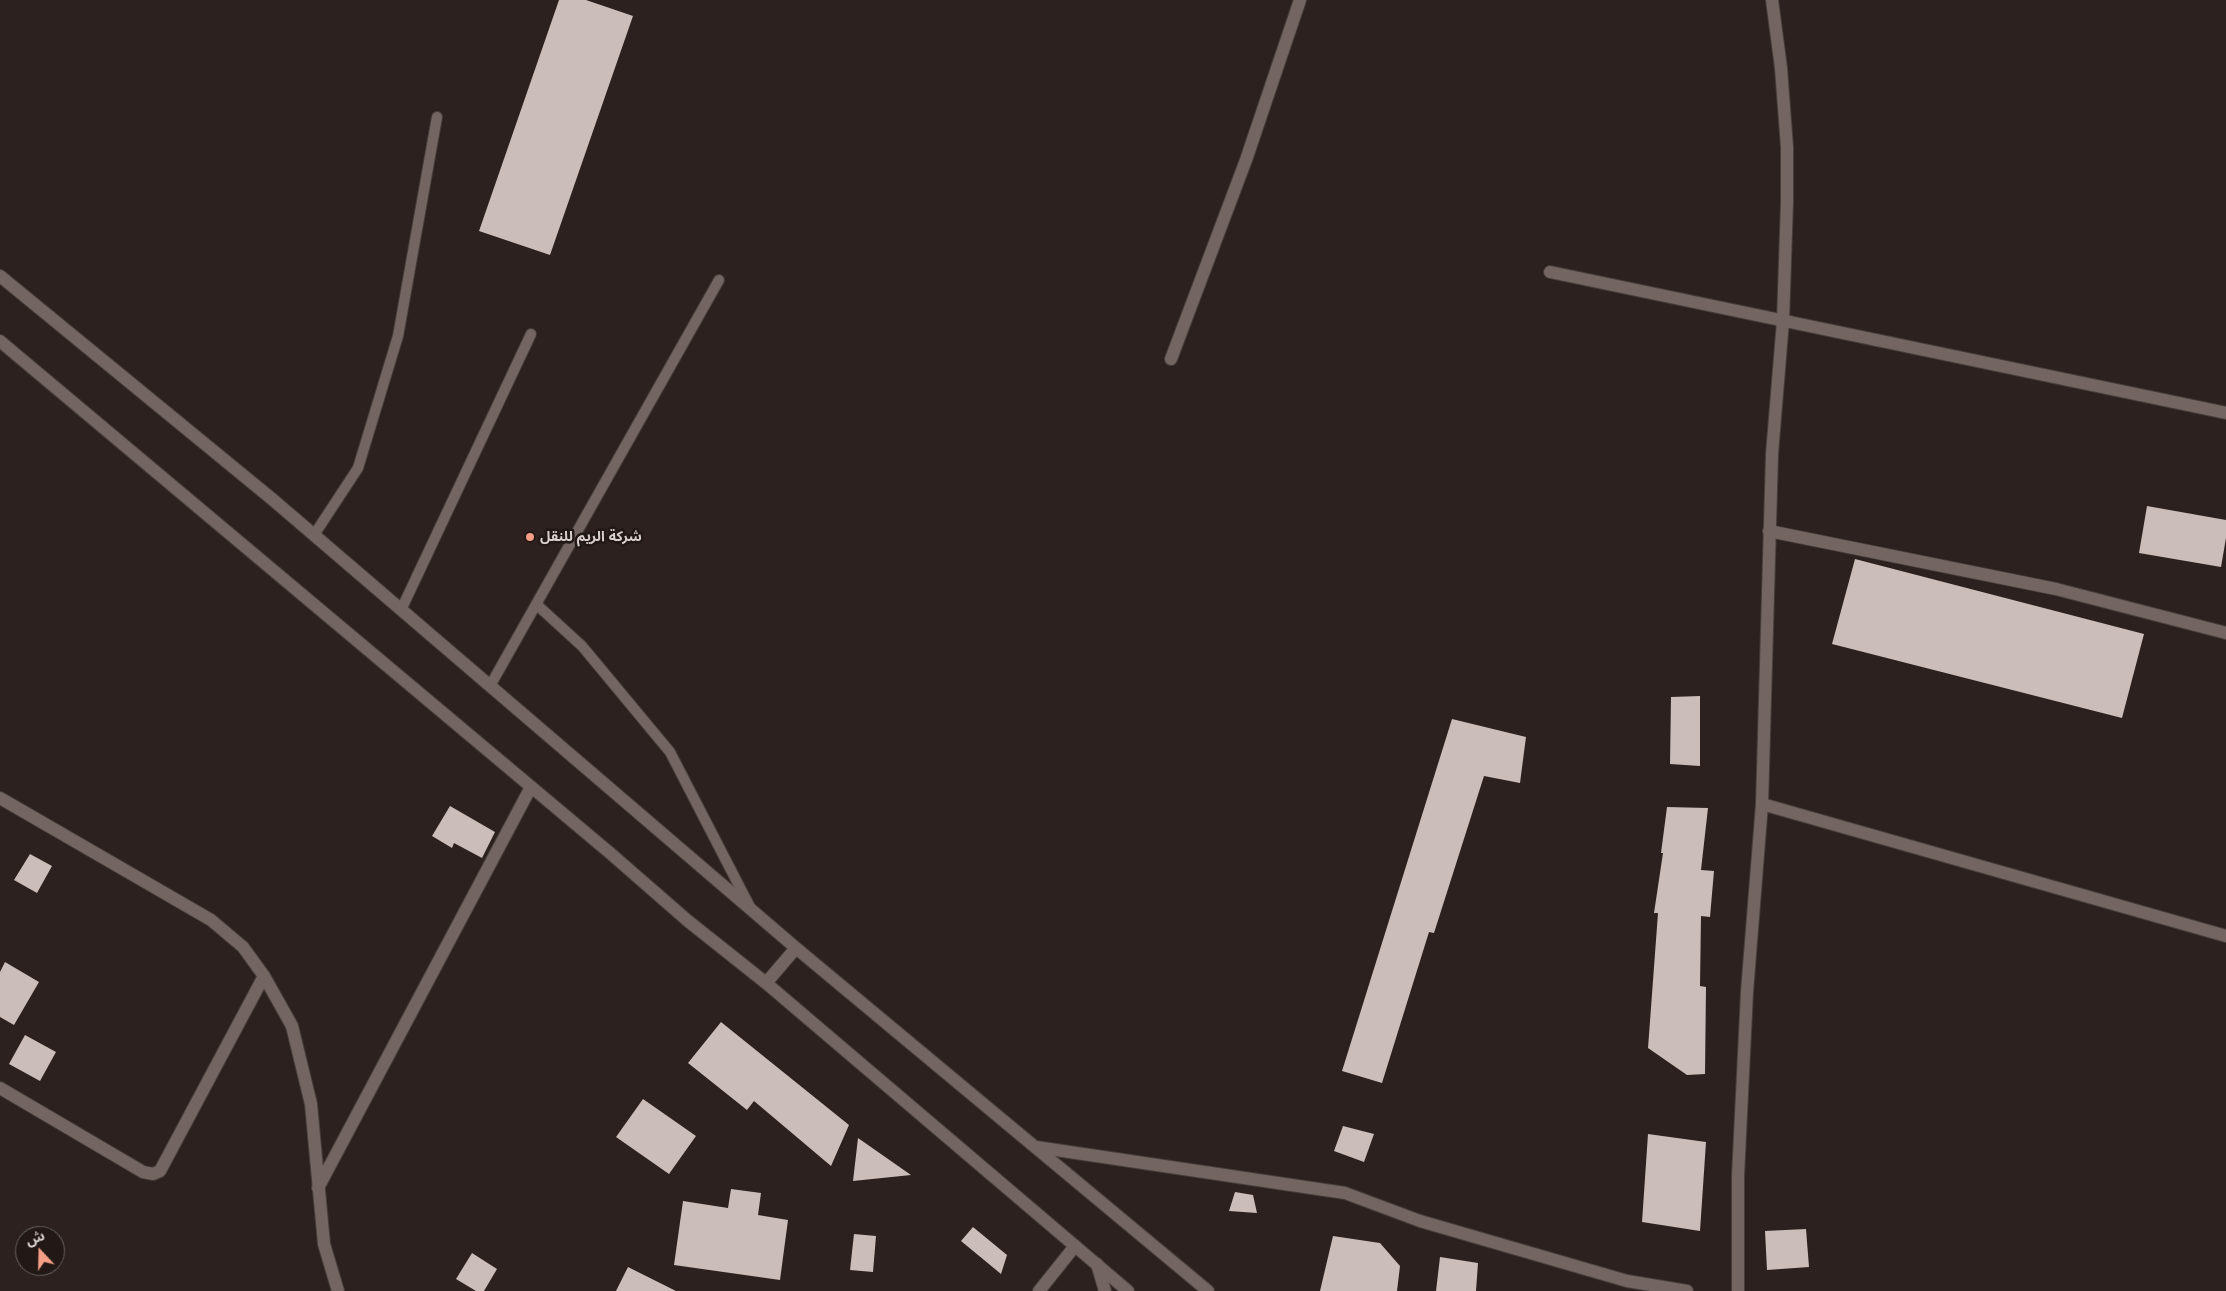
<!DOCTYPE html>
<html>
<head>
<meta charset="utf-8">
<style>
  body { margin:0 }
  #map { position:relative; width:2226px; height:1291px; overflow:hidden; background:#2c211e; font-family:Mulish,"Noto Sans Arabic",sans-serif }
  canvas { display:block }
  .north { position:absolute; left:15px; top:1226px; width:50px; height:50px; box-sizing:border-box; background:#221815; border:1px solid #6a625f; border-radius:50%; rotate:339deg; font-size:14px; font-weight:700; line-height:20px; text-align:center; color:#d7d0ce }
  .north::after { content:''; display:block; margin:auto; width:18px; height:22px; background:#f49e86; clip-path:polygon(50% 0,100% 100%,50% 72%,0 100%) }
</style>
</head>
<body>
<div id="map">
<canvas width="2226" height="1291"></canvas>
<div class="north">ش</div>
</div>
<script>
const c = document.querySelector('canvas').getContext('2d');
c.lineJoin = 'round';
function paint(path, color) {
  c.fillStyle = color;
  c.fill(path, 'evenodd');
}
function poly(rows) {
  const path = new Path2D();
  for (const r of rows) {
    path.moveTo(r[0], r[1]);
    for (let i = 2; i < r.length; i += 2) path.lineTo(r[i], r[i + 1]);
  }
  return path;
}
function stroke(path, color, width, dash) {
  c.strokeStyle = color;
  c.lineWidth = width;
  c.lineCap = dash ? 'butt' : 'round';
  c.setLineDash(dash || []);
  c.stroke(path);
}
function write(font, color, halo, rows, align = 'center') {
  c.font = font + ' Mulish,"Noto Sans Arabic",sans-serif';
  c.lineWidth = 5;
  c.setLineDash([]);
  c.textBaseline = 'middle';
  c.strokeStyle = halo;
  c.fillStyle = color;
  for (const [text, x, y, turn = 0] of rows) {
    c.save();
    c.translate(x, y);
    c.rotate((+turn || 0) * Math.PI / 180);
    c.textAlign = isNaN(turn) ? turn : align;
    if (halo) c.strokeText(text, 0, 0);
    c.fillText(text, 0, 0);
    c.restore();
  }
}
const building = poly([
  [559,0,586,0,633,16,550,255,479,231],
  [2147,506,2226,520,2226,538,2221,567,2139,553],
  [1855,559,2144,634,2122,718,1832,644],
  [1700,696,1700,766,1670,764,1671,697],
  [1452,719,1526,737,1520,783,1484,776,1434,933,1429,932,1382,1083,1342,1071],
  [450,806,495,832,482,858,454,843,452,848,432,836],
  [1667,807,1708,808,1701,870,1714,871,1710,917,1701,916,1700,986,1706,987,1705,1074,1687,1075,1648,1048,1658,913,1654,913,1663,853,1661,853],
  [30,854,52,866,37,893,14,880],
  [5,962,39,982,14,1025,0,1017,0,972],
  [721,1022,849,1125,831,1166,754,1101,747,1110,688,1063],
  [25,1035,56,1052,40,1081,9,1064],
  [643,1099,696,1136,669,1174,616,1137],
  [1343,1126,1374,1134,1364,1162,1334,1151],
  [1648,1134,1706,1142,1700,1231,1642,1222],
  [858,1138,911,1175,853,1181],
  [731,1189,761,1193,758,1215,788,1220,780,1280,674,1265,683,1201,728,1208],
  [1235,1192,1253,1195,1257,1213,1229,1211],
  [973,1227,1007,1255,1001,1274,961,1241],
  [1806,1229,1809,1267,1767,1270,1765,1231],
  [854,1234,876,1236,873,1272,850,1270],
  [1333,1236,1380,1243,1400,1266,1397,1291,1320,1291],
  [472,1253,497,1269,484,1291,476,1291,456,1279],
  [1440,1257,1478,1263,1476,1291,1436,1291],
  [628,1267,676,1291,616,1291]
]);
const service = poly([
  [314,535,358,468,398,336,437,117],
  [536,604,582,646,670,752,750,907],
  [401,610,531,334],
  [490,686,719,280]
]);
const minor = poly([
  [1550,272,2226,413],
  [1171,359,1246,160,1300,0],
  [1769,531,2056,589,2226,633],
  [0,798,211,920,243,947,264,976,292,1026,311,1104,324,1244,338,1291],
  [1762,804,2226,936],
  [0,1088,143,1172,153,1174,160,1171,264,976],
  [1036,1147,1345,1193,1420,1221,1627,1281,1687,1291],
  [318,1188,531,787],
  [1097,1264,1105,1291],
  [1039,1291,1075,1246]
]);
const tertiary = poly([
  [1738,1291,1738,1176,1747,992,1762,804,1772,454,1783,321,1787,202,1787,147,1781,68,1772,0]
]);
const secondary = poly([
  [0,276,272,499,796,948,1208,1291],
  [0,341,610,853,688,921,766,983,1128,1291],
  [766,983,796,948]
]);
const markers = [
  [530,537,5,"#f49e86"]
];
const poiNames = [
  ["شركة الريم للنقل",540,537]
];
paint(building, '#cbbdb9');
stroke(service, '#473e3b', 12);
stroke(minor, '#473e3b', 14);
stroke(tertiary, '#473e3b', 14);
stroke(secondary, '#473e3b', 14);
stroke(service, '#736662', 10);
stroke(minor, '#736662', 12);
stroke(tertiary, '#736662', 12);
stroke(secondary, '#736662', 12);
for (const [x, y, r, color] of markers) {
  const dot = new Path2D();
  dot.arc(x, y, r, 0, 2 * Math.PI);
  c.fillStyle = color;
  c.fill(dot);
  stroke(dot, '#221815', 2);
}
write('bold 14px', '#d7d0ce', '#221815', poiNames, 'left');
</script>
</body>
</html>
